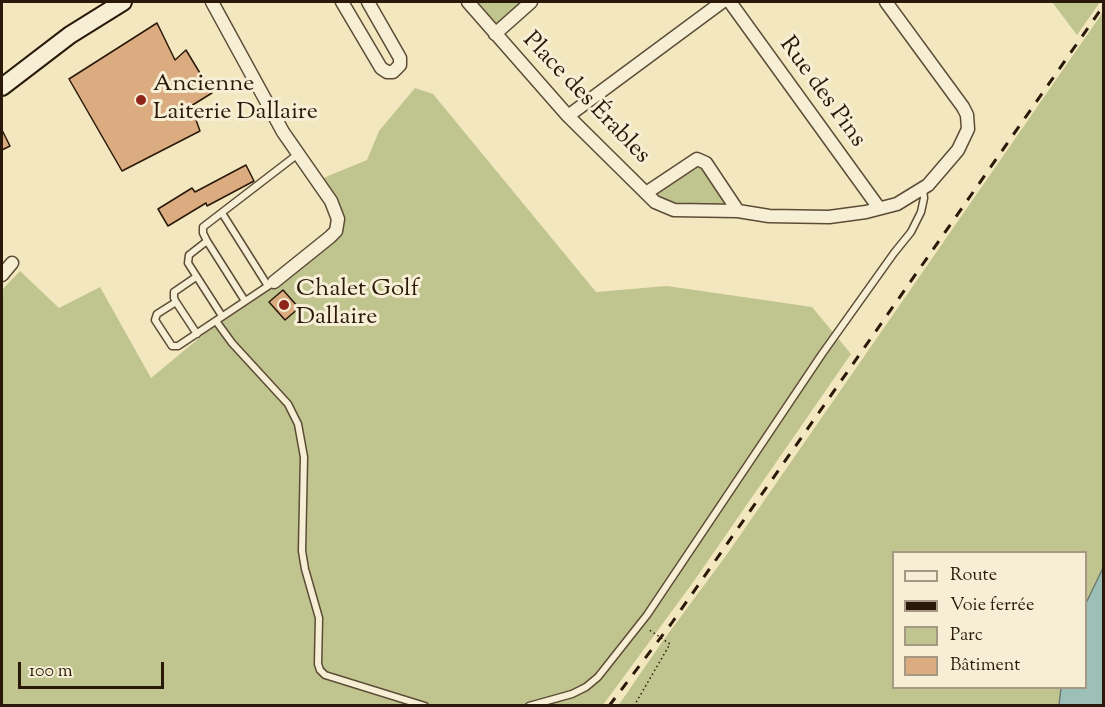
<!DOCTYPE html>
<html>
<head>
<meta charset="utf-8">
<style>
  body { margin:0 }
  #map { position:relative; width:1105px; height:707px; overflow:hidden; background:#f2e7bf; font-family:"Sorts Mill Goudy",serif }
  canvas { display:block }
  .frame { position:absolute; inset:0; border:3px solid #2a1808; pointer-events:none }
  .legend { position:absolute; left:892px; top:551px; width:195px; height:138px; box-sizing:border-box; background:#f7efd5; border:2px solid #a59983; margin:0; padding:8px 10px; list-style:none; font-size:18px; color:#2a1808 }
  .legend li { display:flex; align-items:center; gap:12px; height:30px }
  .legend b { width:30px; border:2px solid #a59983 }
  .scale { position:absolute; left:18px; top:662px; width:146px; height:27px; box-sizing:border-box; border:3px solid #2a1808; border-top:0; padding-left:8px; font-size:18px; line-height:21px; white-space:nowrap; color:#2a1808; -webkit-text-stroke:4px #f7efd5; paint-order:stroke }
</style>
</head>
<body>
<div id="map">
<canvas width="1105" height="707"></canvas>
<div class="frame"></div>
<ul class="legend">
<li><b style="height:8px;background:#f7efd5"></b>Route</li>
<li><b style="height:8px;background:#2a1808"></b>Voie ferrée</li>
<li><b style="height:16px;background:#c0c48e"></b>Parc</li>
<li><b style="height:16px;background:#dcac81"></b>Bâtiment</li>
</ul>
<div class="scale">100 m</div>
</div>
<script>
const c = document.querySelector('canvas').getContext('2d');
c.lineJoin = 'round';
function paint(path, color) {
  c.fillStyle = color;
  c.fill(path, 'evenodd');
}
function poly(rows) {
  const path = new Path2D();
  for (const r of rows) {
    path.moveTo(r[0], r[1]);
    for (let i = 2; i < r.length; i += 2) path.lineTo(r[i], r[i + 1]);
  }
  return path;
}
function stroke(path, color, width, dash) {
  c.strokeStyle = color;
  c.lineWidth = width;
  c.lineCap = dash ? 'butt' : 'round';
  c.setLineDash(dash || []);
  c.stroke(path);
}
function write(font, color, halo, rows, align = 'center') {
  c.font = font + ' "Sorts Mill Goudy",serif';
  c.lineWidth = 6;
  c.setLineDash([]);
  c.textBaseline = 'middle';
  c.strokeStyle = halo;
  c.fillStyle = color;
  for (const [text, x, y, turn = 0] of rows) {
    c.save();
    c.translate(x, y);
    c.rotate((+turn || 0) * Math.PI / 180);
    c.textAlign = isNaN(turn) ? turn : align;
    if (halo) c.strokeText(text, 0, 0);
    c.fillText(text, 0, 0);
    c.restore();
  }
}
const green = poly([
  [468,2,531,2,495,34],
  [1052,2,1100,2,1077,35],
  [1103,12,1103,568,1086,603,1086,552,894,552,894,688,1061,688,1059,705,618,706,662,642,725,557],
  [415,88,433,94,596,292,667,286,812,307,851,354,694,581,603,705,2,705,2,290,20,271,59,308,100,287,151,378,332,228,333,218,316,181,367,160,379,131],
  [697,159,738,211,674,210,646,193]
]);
const water = poly([
  [1103,568,1103,705,1059,705,1061,688,1086,688,1086,603,1103,568]
]);
const building = poly([
  [157,23,175,60,186,50,212,93,191,106,200,131,122,171,69,79,157,23],
  [2,130,10,146,2,150,2,130],
  [246,165,254,181,207,206,206,203,168,226,158,209,192,188,195,192,246,165],
  [283,290,299,308,285,320,269,302,283,290]
]);
const path = poly([
  [634,706,670,644,648,629]
]);
const lane = poly([
  [222,213,268,286],
  [207,241,245,301],
  [196,277,174,292,174,298,176,302,157,314,155,320,172,346,178,346,274,282],
  [176,302,197,334],
  [222,316,188,263,189,255,207,241,203,233,203,227,298,154],
  [216,321,232,343,288,404,298,424,304,457,302,551,305,569,319,618,318,664,320,670,325,675,425,706],
  [529,706,572,694,586,687,598,677,647,615,822,354,894,253,911,232,921,212,924,198,923,189]
]);
const street = poly([
  [212,2,283,132,331,201,338,219,336,231,330,237,274,282],
  [342,2,381,68,387,72,393,72,400,65,400,58,368,2],
  [468,2,568,116,655,202,674,210,738,211,769,216,829,217,866,212,897,204,928,185,958,150,968,129,967,115,963,107,886,2],
  [730,2,879,208],
  [495,34,531,2],
  [568,116,722,2],
  [646,193,697,159,706,163,738,211],
  [2,275,12,263]
]);
const secondary = poly([
  [2,87,70,35,123,2]
]);
const rail = poly([
  [609,706,671,624,1104,5]
]);
const markers = [
  [141,100,6,"#8f2418"],
  [284,305,6,"#8f2418"]
];
const poiNames = [
  ["Ancienne",153,86],
  ["Laiterie Dallaire",153,114],
  ["Chalet Golf",296,291],
  ["Dallaire",296,319]
];
const streetNames = [
  ["Rue des Pins",821,93,54],
  ["Place des Érables",585,99,46]
];
paint(green, '#c0c48e');
paint(water, '#9cbfb7');
stroke(water, '#6e7c71', 1.5);
paint(building, '#dcac81');
stroke(building, '#2a1808', 1.5);
stroke(lane, '#5c4c36', 9);
stroke(street, '#5c4c36', 15);
stroke(secondary, '#2a1808', 20);
stroke(path, '#2a1808', 1.5, [1.5, 3]);
stroke(lane, '#f7efd5', 6);
stroke(street, '#f7efd5', 12);
stroke(secondary, '#f7efd5', 16);
stroke(rail, '#2a1808', 3, [10, 10]);
for (const [x, y, r, color] of markers) {
  const dot = new Path2D();
  dot.arc(x, y, r, 0, 2 * Math.PI);
  c.fillStyle = color;
  c.fill(dot);
  stroke(dot, '#f7efd5', 2);
}
write('24px', '#2a1808', '#f7efd5', poiNames, 'left');
write('24px', '#2a1808', '#f7efd5', streetNames);
</script>
</body>
</html>
